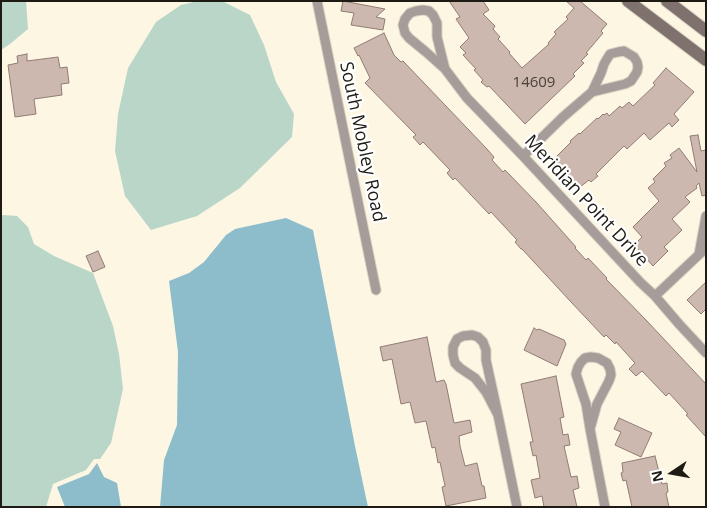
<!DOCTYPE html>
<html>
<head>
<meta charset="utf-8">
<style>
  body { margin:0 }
  #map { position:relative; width:707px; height:508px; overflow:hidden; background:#fcf6e3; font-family:"Open Sans",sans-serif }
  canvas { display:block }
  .frame { position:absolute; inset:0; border:2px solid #1d1b14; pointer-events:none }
  .north { position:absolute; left:647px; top:448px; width:50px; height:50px; -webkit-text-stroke:4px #fff; paint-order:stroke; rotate:258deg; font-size:14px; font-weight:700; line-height:20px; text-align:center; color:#1d1b14 }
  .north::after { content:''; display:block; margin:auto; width:18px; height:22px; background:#1d1b14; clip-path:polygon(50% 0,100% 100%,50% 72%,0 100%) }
</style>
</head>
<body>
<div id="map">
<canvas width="707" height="508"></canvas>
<div class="frame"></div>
<div class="north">N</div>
</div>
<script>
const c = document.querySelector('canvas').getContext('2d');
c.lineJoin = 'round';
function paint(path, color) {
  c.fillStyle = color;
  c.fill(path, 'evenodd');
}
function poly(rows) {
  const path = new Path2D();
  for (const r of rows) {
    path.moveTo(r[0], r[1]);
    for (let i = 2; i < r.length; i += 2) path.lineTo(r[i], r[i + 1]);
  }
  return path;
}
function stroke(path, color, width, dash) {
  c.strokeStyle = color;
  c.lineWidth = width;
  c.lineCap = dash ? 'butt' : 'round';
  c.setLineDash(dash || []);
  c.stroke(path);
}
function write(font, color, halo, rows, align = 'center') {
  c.font = font + ' "Open Sans",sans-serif';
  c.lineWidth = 4.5;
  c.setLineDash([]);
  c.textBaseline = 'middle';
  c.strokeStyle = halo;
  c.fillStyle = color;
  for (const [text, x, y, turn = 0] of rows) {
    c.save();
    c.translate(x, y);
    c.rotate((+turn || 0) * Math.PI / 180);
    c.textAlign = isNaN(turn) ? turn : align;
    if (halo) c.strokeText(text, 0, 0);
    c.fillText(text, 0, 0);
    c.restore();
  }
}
const green = poly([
  [1,1,26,1,28,29,10,44,1,50],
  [198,1,222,1,250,15,264,45,276,82,294,114,292,137,240,188,197,216,151,230,125,196,115,151,118,114,128,68,156,22,181,5],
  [3,215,17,216,28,227,34,244,54,256,93,273,113,326,119,354,123,389,111,443,100,459,94,459,86,470,53,484,46,507,1,507,1,216]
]);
const water = poly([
  [286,218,313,230,355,446,368,507,160,507,164,460,177,425,178,352,169,281,189,273,204,262,226,235,235,229],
  [97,463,104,477,117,483,121,507,65,507,57,487,89,474]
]);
const building = poly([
  [343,1,385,9,376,17,385,19,383,30,351,25,354,13,341,11,343,1],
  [449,1,483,1,489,10,483,14,495,26,493,29,500,37,498,39,510,52,509,53,522,68,549,44,548,43,556,34,554,32,568,19,566,17,574,8,566,1,580,1,607,24,601,31,603,33,586,53,588,54,581,61,584,63,573,74,575,76,525,124,489,86,487,87,481,82,483,80,474,70,476,69,463,55,466,53,460,47,469,38,456,19,460,17,449,1],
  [384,33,394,55,401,62,403,61,487,149,494,157,492,160,503,172,505,170,536,202,576,247,575,248,586,260,588,258,607,278,606,279,646,320,706,384,706,437,686,415,688,414,669,393,666,396,642,371,636,376,629,369,635,363,616,342,615,344,606,335,604,337,571,302,522,249,521,249,515,242,517,240,491,212,489,214,455,178,453,180,447,173,450,170,423,142,420,145,413,137,416,135,365,83,370,78,359,55,358,56,354,48,384,33],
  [27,54,27,61,58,57,60,68,67,67,69,83,61,84,62,95,34,99,36,114,15,117,8,65,18,63,17,56,27,54],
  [666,68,694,92,674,114,679,120,672,127,669,123,650,140,644,133,627,149,624,146,596,174,598,176,591,182,589,180,580,187,554,159,571,142,570,141,579,133,580,134,597,118,598,119,603,114,604,115,607,113,609,116,620,106,622,108,629,102,633,106,655,85,653,83,666,68],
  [698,135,701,151,706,150,706,195,702,196,699,183,696,186,697,188,685,197,690,202,672,219,682,230,664,247,668,251,653,266,634,245,642,237,633,227,659,201,648,188,655,182,653,179,666,166,664,163,672,158,670,155,679,148,697,172,690,136,698,135],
  [98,251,105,267,93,272,86,256,98,251],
  [706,282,706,309,701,314,687,300,706,282],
  [534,328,537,330,539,329,564,340,566,344,557,366,524,350,534,328],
  [427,337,436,382,444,380,446,384,454,423,470,420,472,432,459,436,460,446,465,466,477,463,482,486,484,486,486,498,446,506,442,487,445,486,440,462,438,463,435,447,432,448,426,421,415,423,410,402,401,404,392,359,383,361,380,347,427,337],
  [556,376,564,417,560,418,563,435,568,434,570,445,564,446,571,477,577,476,579,488,573,490,577,507,544,507,542,496,535,498,531,480,540,478,536,455,533,456,530,442,533,442,521,384,556,376],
  [619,418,652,433,641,457,615,445,621,432,614,429,619,418],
  [655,456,662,484,667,483,668,492,666,493,669,507,632,507,626,480,623,481,621,473,623,472,622,463,655,456]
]);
const street = poly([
  [317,1,376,290],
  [445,69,437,37,437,23,433,15,429,11,423,10,416,11,410,13,405,19,403,25,405,33,409,38,426,52,445,69,467,98,523,156,640,282,655,296,679,324,706,353],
  [523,156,563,117,592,92,625,84,631,81,637,72,638,67,637,62,634,57,624,51,618,52,610,54,604,64,601,73,592,92],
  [699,254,706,216],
  [655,296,706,248],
  [498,415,486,392,475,378,460,368,455,363,453,355,453,347,457,339,463,336,472,335,478,337,483,342,486,350,486,360,498,415,517,507],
  [590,429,597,404,609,381,611,375,610,369,607,363,598,358,591,357,585,358,581,362,578,367,576,374,586,404,590,429,605,507]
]);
const secondary = poly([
  [628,1,706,60],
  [667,1,706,31]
]);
const numberNames = [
  ["14609",534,83]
];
const streetNames = [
  ["South Mobley Road",362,142,78],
  ["Meridian Point Drive",586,201,47]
];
paint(green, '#bad6c8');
paint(water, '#8dbdcb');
paint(building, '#cdb8b0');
stroke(building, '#907c76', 1);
stroke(street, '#d8d3c2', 11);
stroke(secondary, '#d8d3c2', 14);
stroke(street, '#a69c9a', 9);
stroke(secondary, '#7f726e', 12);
write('15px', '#49423b', null, numberNames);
write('18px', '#1d1b14', '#fff', streetNames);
</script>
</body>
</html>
